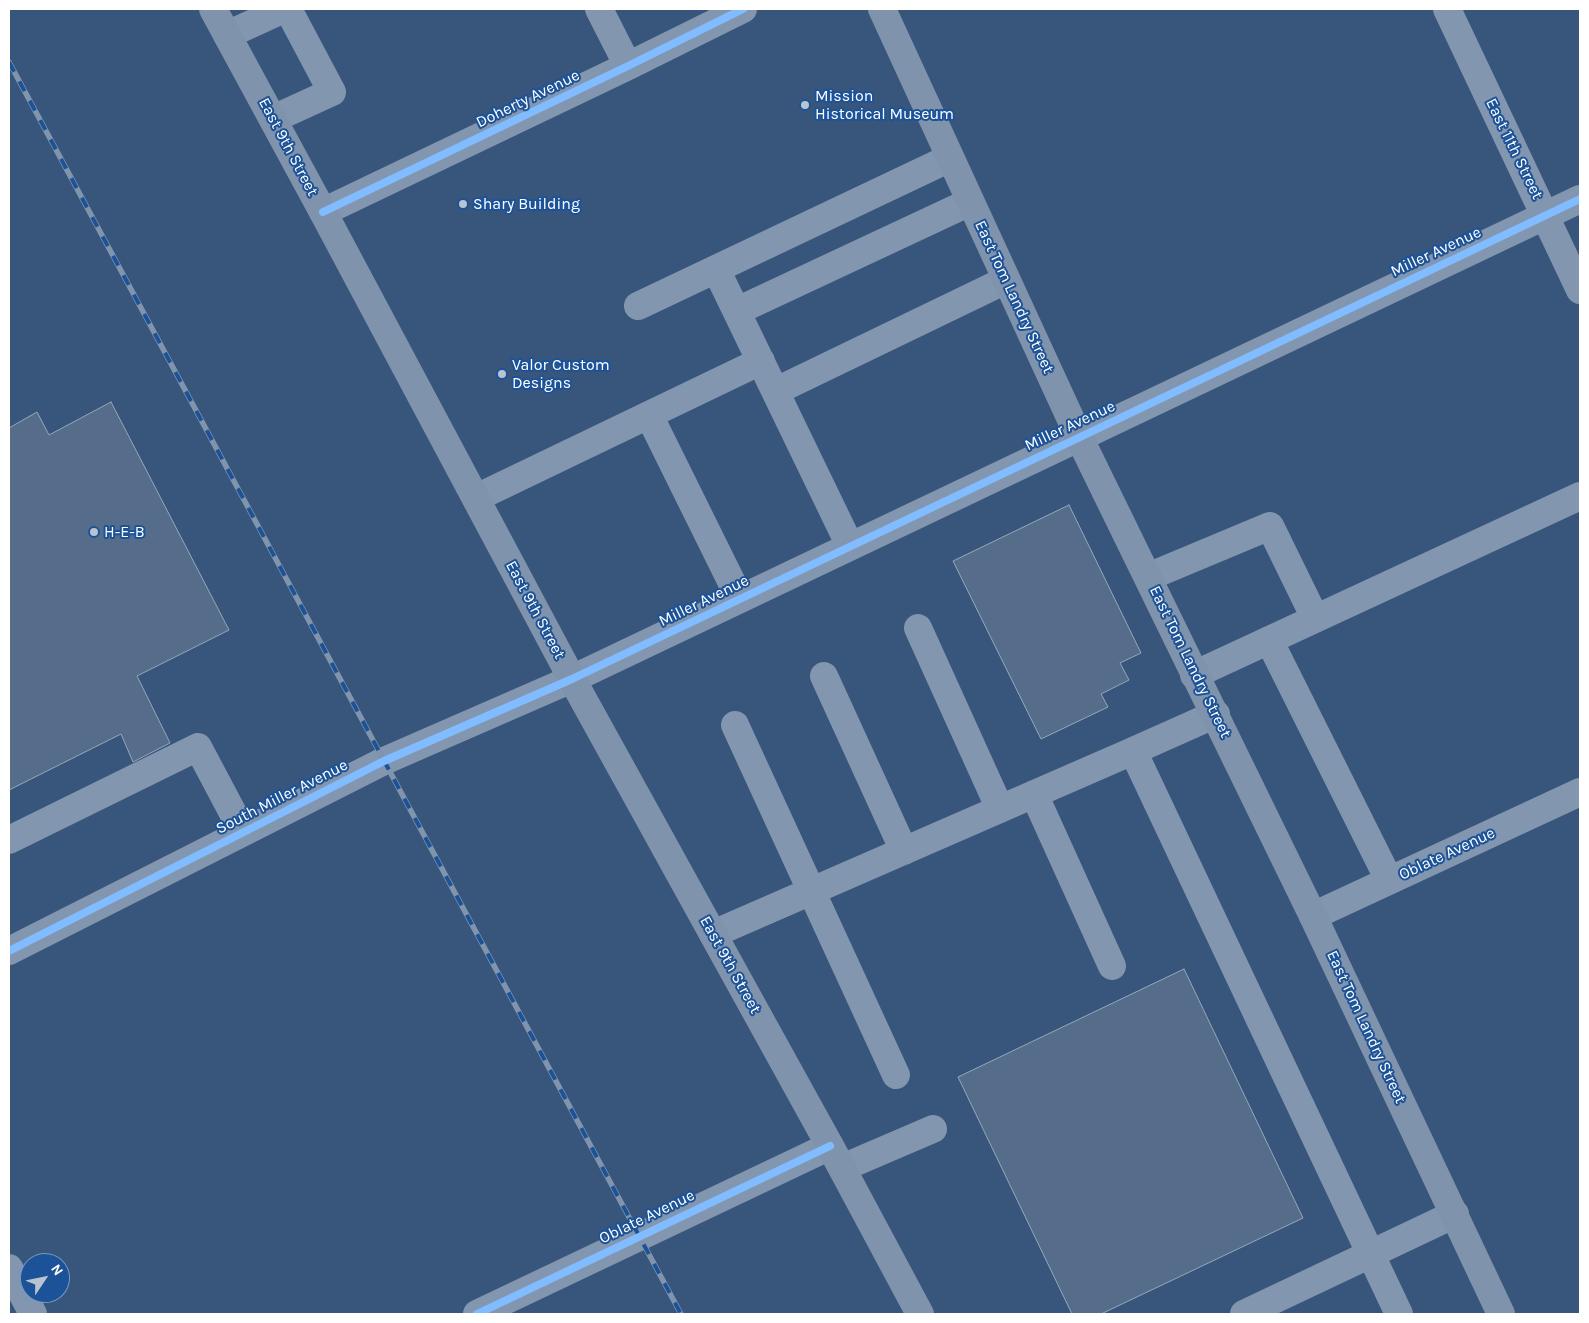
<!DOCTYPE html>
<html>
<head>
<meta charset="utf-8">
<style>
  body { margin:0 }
  #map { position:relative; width:1589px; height:1323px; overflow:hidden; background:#38567c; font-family:Karla,sans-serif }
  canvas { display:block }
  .frame { position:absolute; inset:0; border:10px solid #fff; pointer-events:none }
  .north { position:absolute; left:20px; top:1253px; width:50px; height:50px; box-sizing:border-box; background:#1c5398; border:1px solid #7798c1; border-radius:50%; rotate:56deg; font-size:14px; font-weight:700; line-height:20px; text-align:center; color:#fff }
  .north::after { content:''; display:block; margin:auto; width:18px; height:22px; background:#b9c4d1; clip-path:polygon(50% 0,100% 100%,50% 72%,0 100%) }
</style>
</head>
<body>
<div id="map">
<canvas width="1589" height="1323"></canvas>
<div class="frame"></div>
<div class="north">N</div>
</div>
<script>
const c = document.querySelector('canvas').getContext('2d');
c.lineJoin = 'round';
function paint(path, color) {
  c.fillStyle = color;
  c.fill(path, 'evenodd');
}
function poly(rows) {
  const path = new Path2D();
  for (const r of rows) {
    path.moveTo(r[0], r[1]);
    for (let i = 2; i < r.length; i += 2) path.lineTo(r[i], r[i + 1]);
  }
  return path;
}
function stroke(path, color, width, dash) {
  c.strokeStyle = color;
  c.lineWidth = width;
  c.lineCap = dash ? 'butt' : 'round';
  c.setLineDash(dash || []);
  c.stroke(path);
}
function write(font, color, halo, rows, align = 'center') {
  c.font = font + ' Karla,sans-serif';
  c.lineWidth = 4;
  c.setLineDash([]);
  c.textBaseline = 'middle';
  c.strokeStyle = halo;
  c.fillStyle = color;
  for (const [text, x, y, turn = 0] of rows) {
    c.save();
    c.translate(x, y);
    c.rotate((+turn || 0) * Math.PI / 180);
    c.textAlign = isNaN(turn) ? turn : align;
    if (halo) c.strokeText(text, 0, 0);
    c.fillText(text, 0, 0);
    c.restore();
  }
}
const building = poly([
  [111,402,229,630,137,676,170,743,133,762,121,734,9,790,9,428,37,412,49,435,111,402],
  [1069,505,1141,653,1120,663,1129,680,1101,694,1108,707,1041,739,953,561,1069,505],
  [1184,969,1303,1218,1101,1314,1072,1314,958,1077,1184,969]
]);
const minor = poly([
  [599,9,628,66],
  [1447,9,1580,290],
  [227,35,284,9],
  [273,119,332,92,288,9],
  [323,212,628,66,743,9],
  [716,269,850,546],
  [638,306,950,158],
  [737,311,970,202],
  [776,391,1006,280],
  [649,415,740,599],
  [476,498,761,361],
  [1148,577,1270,526,1315,618],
  [918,628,1000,809],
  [1269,640,1389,880],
  [1194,675,1580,496],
  [824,676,904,851],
  [1216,714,1133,751,1399,1314],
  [735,725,896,1075],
  [1034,794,1112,966],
  [9,840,198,747,243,832],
  [1313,916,1580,792],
  [713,934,1133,751],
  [9,951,384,761,572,679,1580,199],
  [842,1168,933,1129],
  [9,1268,33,1314],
  [477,1314,830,1146],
  [1244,1314,1455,1214]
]);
const major = poly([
  [213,9,323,212,572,679,830,1146,920,1314],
  [882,9,1079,437,1313,916,1501,1314]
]);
const rail = poly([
  [9,62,681,1314]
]);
const cycleway = poly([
  [323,212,628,66,743,9],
  [9,951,384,761,572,679,1580,199],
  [477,1314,830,1146]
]);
const markers = [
  [805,105,5,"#b9c4d1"],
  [463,204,5,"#b9c4d1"],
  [502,374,5,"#b9c4d1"],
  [94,532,5,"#b9c4d1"]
];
const poiNames = [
  ["Mission",815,96],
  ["Historical Museum",815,114],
  ["Shary Building",473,204],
  ["Valor Custom",512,365],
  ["Designs",512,383],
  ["H-E-B",104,532]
];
const streetNames = [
  ["Doherty Avenue",528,99,-26],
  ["East 9th Street",288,147,62],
  ["East 11th Street",1514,149,64],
  ["Miller Avenue",1436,252,-25],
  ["East Tom Landry Street",1014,297,65],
  ["Miller Avenue",1070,426,-25],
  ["Miller Avenue",704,601,-26],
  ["East 9th Street",535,610,62],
  ["East Tom Landry Street",1190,662,64],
  ["South Miller Avenue",282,797,-27],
  ["Oblate Avenue",1447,854,-25],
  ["East 9th Street",730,965,61],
  ["East Tom Landry Street",1366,1027,65],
  ["Oblate Avenue",647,1217,-26]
];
paint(building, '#556d8a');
stroke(building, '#96a7bc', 1);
stroke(minor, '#8296af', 28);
stroke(major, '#8093ac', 28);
stroke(rail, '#8095ad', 5.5);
stroke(rail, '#1c5398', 4, [11]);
stroke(cycleway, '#80bcff', 8);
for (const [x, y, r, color] of markers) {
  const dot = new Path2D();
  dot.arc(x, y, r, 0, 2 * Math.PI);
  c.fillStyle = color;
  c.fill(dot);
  stroke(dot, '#1c5398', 2);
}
write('16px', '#fff', '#1c5398', poiNames, 'left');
write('16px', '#fff', '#1c5398', streetNames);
</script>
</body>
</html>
